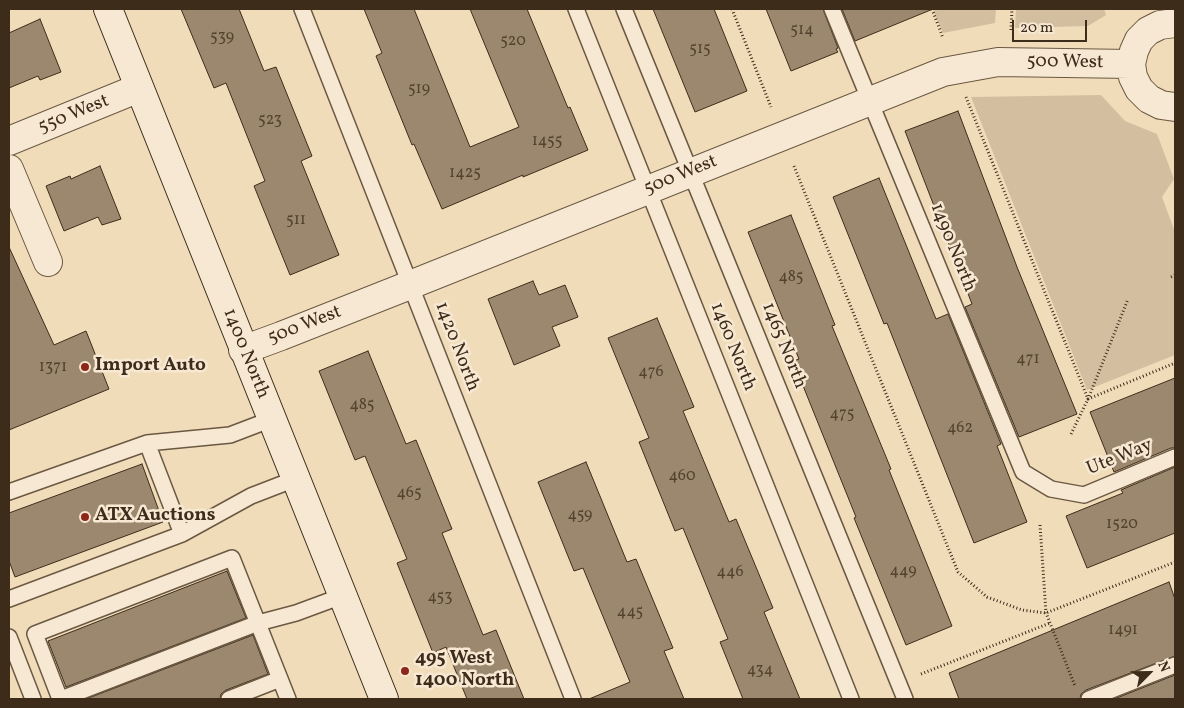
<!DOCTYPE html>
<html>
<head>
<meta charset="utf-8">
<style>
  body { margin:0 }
  #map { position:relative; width:1184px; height:708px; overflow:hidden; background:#f1dcba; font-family:Vollkorn,serif }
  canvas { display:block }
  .frame { position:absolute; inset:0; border:10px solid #3e2c1b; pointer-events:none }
  .north { position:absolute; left:1124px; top:648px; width:50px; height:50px; -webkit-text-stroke:4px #f6e8d2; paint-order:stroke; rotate:67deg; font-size:14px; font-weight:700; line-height:20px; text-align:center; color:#3e2c1b }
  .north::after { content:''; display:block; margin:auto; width:18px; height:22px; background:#3e2c1b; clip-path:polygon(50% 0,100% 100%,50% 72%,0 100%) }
  .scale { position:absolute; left:1012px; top:20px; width:75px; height:22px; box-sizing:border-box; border:2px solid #3e2c1b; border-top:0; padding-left:6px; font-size:15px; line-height:18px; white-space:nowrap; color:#3e2c1b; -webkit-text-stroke:4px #f6e8d2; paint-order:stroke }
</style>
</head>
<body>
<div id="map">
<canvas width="1184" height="708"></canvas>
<div class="frame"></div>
<div class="north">N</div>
<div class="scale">20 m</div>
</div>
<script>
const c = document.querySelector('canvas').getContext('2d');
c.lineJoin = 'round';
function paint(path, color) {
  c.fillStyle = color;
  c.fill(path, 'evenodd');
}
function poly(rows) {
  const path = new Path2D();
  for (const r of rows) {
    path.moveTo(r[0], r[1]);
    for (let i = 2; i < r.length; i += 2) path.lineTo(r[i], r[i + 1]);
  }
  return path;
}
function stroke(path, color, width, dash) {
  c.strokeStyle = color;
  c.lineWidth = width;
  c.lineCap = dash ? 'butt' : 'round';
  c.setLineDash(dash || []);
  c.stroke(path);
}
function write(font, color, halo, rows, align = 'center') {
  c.font = font + ' Vollkorn,serif';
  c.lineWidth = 5;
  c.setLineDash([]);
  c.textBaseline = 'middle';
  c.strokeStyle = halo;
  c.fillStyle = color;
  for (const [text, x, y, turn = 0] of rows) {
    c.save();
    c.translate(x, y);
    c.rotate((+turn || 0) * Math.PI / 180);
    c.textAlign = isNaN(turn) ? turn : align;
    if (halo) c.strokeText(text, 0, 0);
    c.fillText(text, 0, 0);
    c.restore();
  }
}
const green = poly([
  [933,9,996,9,995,23,943,33],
  [1016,9,1104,9,1106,15,1088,26,1015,28],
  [1101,95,1125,121,1157,134,1174,179,1162,197,1175,232,1175,355,1087,390,971,97]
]);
const building = poly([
  [181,9,239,9,264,71,276,67,312,156,301,161,339,255,290,275,254,186,265,181,226,83,214,88,181,9],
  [364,9,414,9,470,147,519,127,470,9,527,9,568,108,570,107,588,150,523,177,523,175,442,209,414,144,412,145,376,56,382,53,364,9],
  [653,9,714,9,747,91,695,112,653,9],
  [766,9,823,9,838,48,836,49,838,52,791,71,766,9],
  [842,9,933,9,855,41,842,9],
  [40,19,61,72,40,80,38,76,9,88,9,33,40,19],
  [958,111,1017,267,1077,414,1019,437,965,307,972,304,905,131,958,111],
  [100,166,121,219,102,225,98,217,64,231,46,186,70,176,71,179,100,166],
  [879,178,936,319,948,314,1001,444,997,446,1027,522,974,543,887,323,884,324,833,197,879,178],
  [791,215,835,325,832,326,891,469,889,470,952,626,906,645,854,518,856,517,793,361,799,359,748,232,791,215],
  [9,247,54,345,86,331,109,389,9,430,9,247],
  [533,281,539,295,565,285,578,317,552,327,560,346,514,365,488,299,533,281],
  [657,318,694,407,683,411,729,522,736,519,773,608,764,612,800,699,743,699,720,642,728,639,683,528,675,531,639,442,649,438,608,338,657,318],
  [368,351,406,444,416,440,452,529,442,533,483,635,496,630,524,699,467,699,446,647,433,653,397,563,407,559,365,456,355,460,319,371,368,351],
  [1175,378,1175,448,1171,448,1114,472,1090,412,1175,378],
  [586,462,627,562,636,559,673,648,664,651,684,699,589,699,630,682,583,568,574,571,538,482,586,462],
  [142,464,163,522,15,577,9,561,9,513,142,464],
  [1175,467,1175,533,1087,568,1066,516,1123,493,1121,490,1175,467],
  [227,571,246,618,66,687,48,641,227,571],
  [1169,582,1175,599,1175,656,1086,690,1081,694,1080,699,959,699,949,673,1169,582],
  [253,635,268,674,226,690,221,694,220,699,86,699,253,635],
  [1175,675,1175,699,1114,699,1175,675]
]);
const path = poly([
  [732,9,771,107],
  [932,9,943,38],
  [1011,30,1012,9],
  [966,97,1088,399,1175,363],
  [794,166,958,572,987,597,1022,610,1046,613,1175,562],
  [1171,277,1175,275],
  [1071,434,1088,399,1128,299],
  [1040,525,1046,613,1075,686],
  [921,674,1050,623]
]);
const lane = poly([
  [302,9,573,699],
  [576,9,851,699],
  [624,9,905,699],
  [832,9,1023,472,1051,489,1084,495,1175,457],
  [147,443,182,534],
  [9,492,147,443,230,435,272,419],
  [9,599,182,534,251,496,295,479],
  [9,637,33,699],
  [60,699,35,634,232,558,288,699],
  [61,699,258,623,296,613,342,596],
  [229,699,280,679],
  [1089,699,1175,665]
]);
const street = poly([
  [1175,23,1160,25,1148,31,1139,40,1134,51,1131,64,1133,77,1139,89,1149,99,1161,105,1175,107],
  [9,141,139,88],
  [9,169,48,262],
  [243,350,281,336,410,285,943,72,998,62,1131,64]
]);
const secondary = poly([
  [108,9,384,699]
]);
const markers = [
  [85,367,5,"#8f2418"],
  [85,517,5,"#8f2418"],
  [405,671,5,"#8f2418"]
];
const numberNames = [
  ["514",802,31],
  ["539",222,38],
  ["520",513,42],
  ["515",700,50],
  ["519",419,90],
  ["523",270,121],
  ["1455",547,142],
  ["1425",465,174],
  ["511",296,221],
  ["485",791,278],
  ["471",1028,360],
  ["1371",53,368],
  ["476",651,373],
  ["485",362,406],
  ["475",842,415],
  ["462",960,429],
  ["460",682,477],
  ["465",409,494],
  ["459",580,516],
  ["1520",1122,525],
  ["449",903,572],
  ["446",730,573],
  ["453",440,598],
  ["445",630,613],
  ["1491",1123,631],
  ["434",760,671]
];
const streetNames = [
  ["500 West",1065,63,1],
  ["550 West",74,115,-22],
  ["500 West",681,176,-22],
  ["1490 North",952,248,68],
  ["500 West",305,326,-21],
  ["1465 North",783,346,68],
  ["1420 North",456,347,69],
  ["1460 North",732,347,68],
  ["1400 North",245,354,68],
  ["Ute Way",1120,458,-22]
];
const poiNames = [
  ["Import Auto",95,367],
  ["ATX Auctions",95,517],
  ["495 West",415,660],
  ["1400 North",415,682]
];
paint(green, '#d3be9f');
paint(building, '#9b886e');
stroke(building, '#3e2c1b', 1);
stroke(lane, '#6b5843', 18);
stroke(street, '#6b5843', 30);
stroke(secondary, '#3e2c1b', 30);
stroke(path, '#3e2c1b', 3, [1, 2.5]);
stroke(lane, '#f6e8d2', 15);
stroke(street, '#f6e8d2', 28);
stroke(secondary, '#f6e8d2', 28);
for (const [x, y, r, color] of markers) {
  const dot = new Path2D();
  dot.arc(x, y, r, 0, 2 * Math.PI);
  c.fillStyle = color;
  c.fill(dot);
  stroke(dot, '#f6e8d2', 2);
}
write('16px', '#554330', null, numberNames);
write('19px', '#3e2c1b', '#f6e8d2', streetNames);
write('bold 19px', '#3e2c1b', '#f6e8d2', poiNames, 'left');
</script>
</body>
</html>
